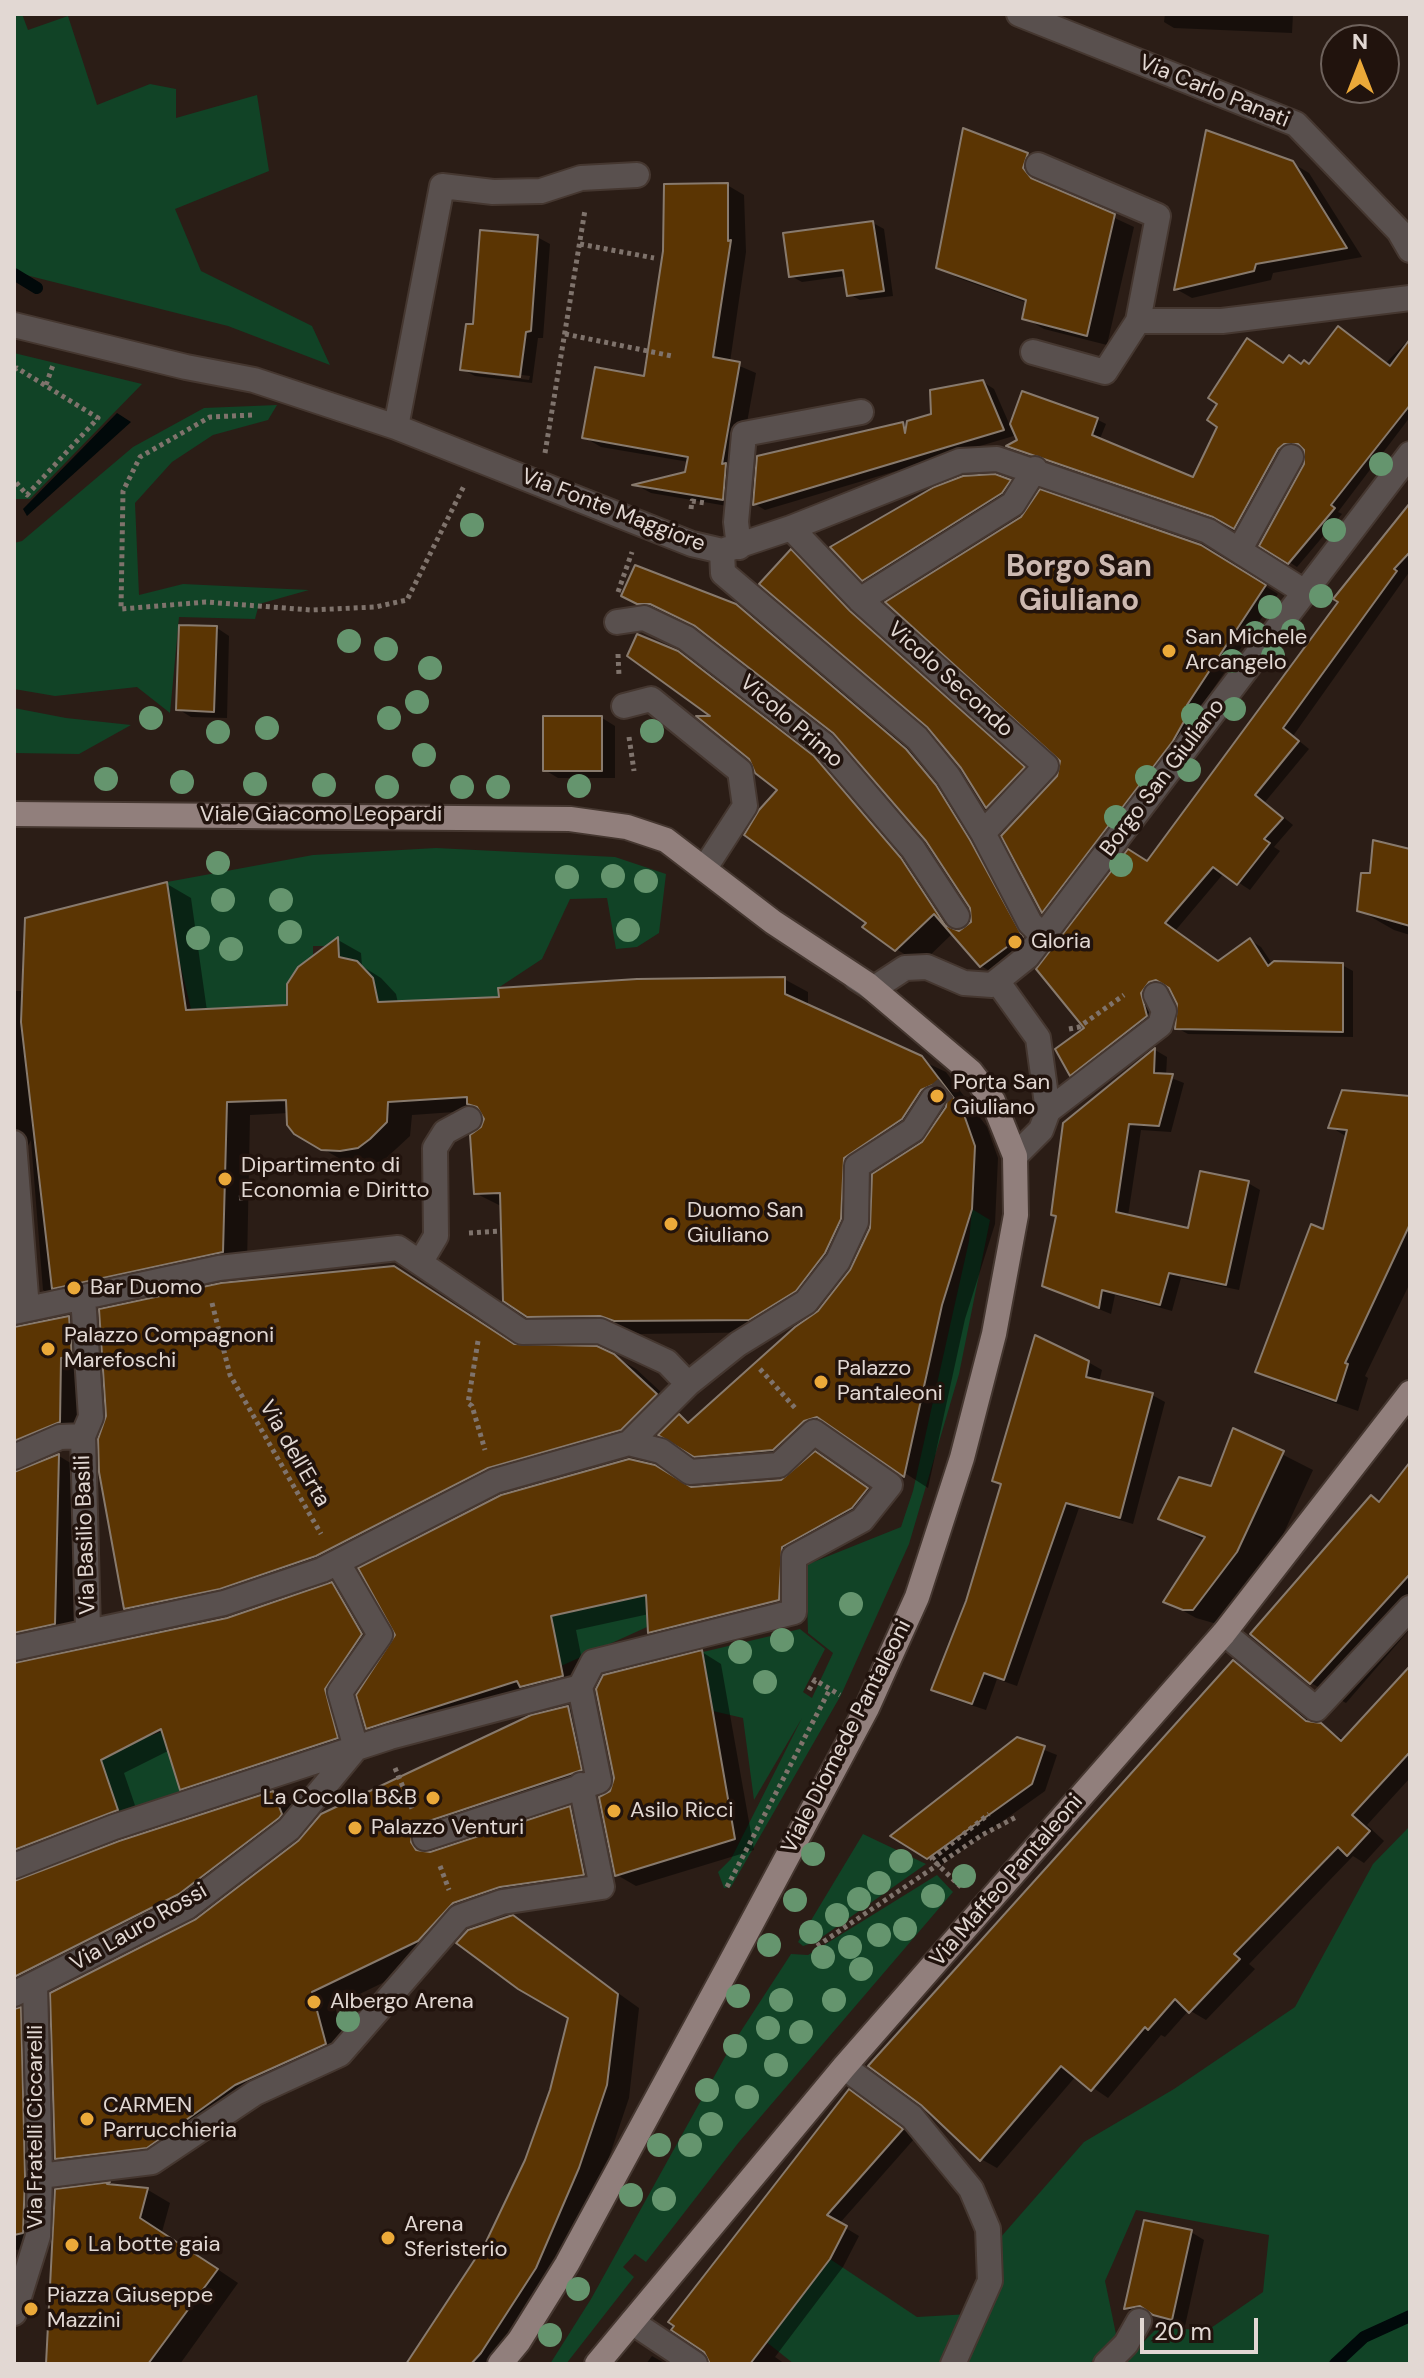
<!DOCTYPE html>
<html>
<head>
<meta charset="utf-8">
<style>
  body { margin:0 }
  #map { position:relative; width:1424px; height:2378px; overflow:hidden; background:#2b1d16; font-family:"DM Sans",sans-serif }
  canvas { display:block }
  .frame { position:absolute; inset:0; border:16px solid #e2d8d3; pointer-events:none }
  .north { position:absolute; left:1320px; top:24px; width:80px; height:80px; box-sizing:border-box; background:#21130d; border:2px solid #6e625c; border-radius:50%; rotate:0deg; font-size:22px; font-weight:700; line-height:32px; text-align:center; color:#e2d8d3 }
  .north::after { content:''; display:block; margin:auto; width:28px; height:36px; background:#eba939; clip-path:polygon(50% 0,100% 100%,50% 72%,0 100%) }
  .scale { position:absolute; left:1140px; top:2318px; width:118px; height:36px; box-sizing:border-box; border:4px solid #e2d8d3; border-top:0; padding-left:10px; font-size:24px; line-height:28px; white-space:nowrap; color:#e2d8d3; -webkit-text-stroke:6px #21130d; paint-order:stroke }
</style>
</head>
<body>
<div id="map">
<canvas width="1424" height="2378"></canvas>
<div class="frame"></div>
<div class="north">N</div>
<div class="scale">20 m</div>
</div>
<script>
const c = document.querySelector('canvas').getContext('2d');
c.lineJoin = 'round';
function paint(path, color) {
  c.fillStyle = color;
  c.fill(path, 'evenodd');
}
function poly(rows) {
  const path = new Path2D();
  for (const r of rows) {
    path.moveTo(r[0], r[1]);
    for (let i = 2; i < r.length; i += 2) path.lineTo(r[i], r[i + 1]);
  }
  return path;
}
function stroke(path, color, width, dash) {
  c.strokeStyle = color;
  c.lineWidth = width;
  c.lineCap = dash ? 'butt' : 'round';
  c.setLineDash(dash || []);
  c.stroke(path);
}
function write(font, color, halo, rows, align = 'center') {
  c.font = font + ' "DM Sans",sans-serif';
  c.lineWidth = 7;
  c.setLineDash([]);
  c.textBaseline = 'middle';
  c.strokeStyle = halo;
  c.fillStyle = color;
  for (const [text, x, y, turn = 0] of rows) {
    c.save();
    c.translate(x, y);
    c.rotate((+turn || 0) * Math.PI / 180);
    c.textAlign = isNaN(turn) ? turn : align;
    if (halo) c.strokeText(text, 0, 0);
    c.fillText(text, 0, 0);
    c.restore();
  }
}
const green = poly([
  [14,14,22,14,28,30,68,16,97,105,150,84,176,89,176,118,257,95,269,171,175,209,201,271,312,326,330,365,228,326,14,272],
  [14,353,142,384,30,499,14,499],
  [277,405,268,420,213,435,172,462,135,503,139,595,183,584,309,590,259,604,255,619,179,617,170,713,137,687,55,696,14,689,14,543,22,541,133,447,204,408],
  [14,708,66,718,131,725,79,754,14,753],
  [436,848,615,857,666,874,659,933,637,947,616,949,607,898,570,899,542,959,498,988,499,997,378,1002,373,978,357,962,339,957,338,946,313,946,313,956,298,967,287,984,287,1005,191,1009,179,959,167,882,313,855],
  [972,1209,990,1220,959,1374,909,1544,841,1695,731,1887,724,1888,718,1872,731,1859,802,1718,754,1800,743,1718,713,1711,703,1652,800,1629,825,1649,803,1692,812,1698,833,1653,808,1633,806,1565,901,1527,913,1491,969,1241],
  [646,1593,647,1627,561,1666,549,1606,576,1597,580,1610],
  [186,1723,165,1742,182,1795,121,1817,101,1760,147,1737],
  [1410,1826,1410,2364,1122,2364,1157,2328,1208,2330,1263,2292,1269,2235,1136,2210,1105,2281,1117,2339,1089,2364,963,2364,1000,2238,1084,2142,1174,2089,1295,2007,1373,1864],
  [863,1834,926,1864,815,1942,803,1946,798,1942],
  [937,1875,953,1892,739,2142,646,2262,635,2254,623,2267,634,2277,566,2364,550,2364,591,2299,730,2048,791,1954,808,1955],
  [830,2259,917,2317,970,2314,943,2364,794,2364,759,2336,781,2323]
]);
const water = poly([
  [117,413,131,422,27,516,23,509]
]);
const shadow = poly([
  [1165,14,1293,14,1292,33,1174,28,1164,22],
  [1027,155,1047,166,1042,180,1048,187,1134,227,1107,345,1044,329,1025,318,1028,303,958,278,939,267],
  [1292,163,1309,173,1362,257,1273,273,1271,280,1192,298,1176,289],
  [727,185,744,195,746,252,730,362,756,373,738,472,739,508,651,493,638,486,687,474,689,462,601,447,584,437,645,378],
  [873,223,884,229,893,296,860,300,849,294,846,276,802,282,791,276],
  [537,237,550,244,543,338,538,338,532,383,475,376,462,369,475,327],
  [473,369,530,376,529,380,473,373],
  [1410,338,1410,417,1338,512,1342,514,1297,567,1262,545,1306,464,1304,447,1293,448,1243,532,1222,520,1016,450,1010,446,1019,441,1017,435,765,510,755,504,903,424,908,427,933,415,983,382,994,389,1011,428,1024,394,1098,420,1106,424,1099,441,1194,480,1284,365,1386,363],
  [1010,481,1020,487,874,585,864,579],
  [1410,507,1410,571,1293,736,1309,749,1265,802,1293,825,1274,847,1280,851,1250,890,1224,873,1175,931,1219,962,1250,940,1261,947,1273,965,1342,965,1353,971,1353,1037,1188,1034,1177,1028,1179,1004,1169,985,1160,988,1158,1023,1082,1081,1071,1074,1148,863],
  [791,552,802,558,861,620,1034,774,998,813,987,807,962,767],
  [1215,555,1278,594,1056,919,1043,912,1004,836,1059,777],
  [624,595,735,606,761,621,931,765,960,801,1047,952,1006,980,981,966,953,933,921,964,896,949,869,923,780,790,716,718,677,653,703,668,838,772,926,874,965,932,974,914,926,838,835,732,705,631,677,618,664,617],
  [217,628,229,636,227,718,191,717,178,709],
  [602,718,615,726,615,778,558,778,545,770],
  [1410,851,1410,935,1394,930,1359,910,1372,875],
  [167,884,191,898,207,1011,289,1007,338,940,361,953,362,966,381,978,396,994,398,1003,784,979,808,992,808,1007,946,1072,987,1127,998,1158,995,1224,965,1319,928,1488,840,1431,828,1434,797,1463,720,1469,662,1434,679,1417,690,1423,819,1313,852,1271,939,1120,936,1118,926,1132,868,1172,864,1233,849,1267,820,1304,773,1332,640,1334,625,1329,552,1330,528,1315,503,1207,475,1193,486,1118,482,1110,412,1115,410,1136,383,1161,365,1164,347,1163,296,1133,289,1113,250,1115,247,1265,66,1303,43,1290,31,1140,22,1158,23,1327,69,1318,93,1331,83,1435,32,1456,21,1471,59,1456,82,1470,78,1637,29,1649,24,1663,228,1620,331,1584,356,1598,387,1651,691,1489,781,1482,816,1454,892,1504,878,1522,807,1563,804,1614,675,1646,650,1632,649,1614,576,1630,588,1690,393,1742,368,1728,357,1690,349,1703,361,1752,206,1802,182,1788,170,1750,124,1773,141,1823,25,1871,24,1880,272,1793,296,1807,305,1828,24,2000,46,2247,14,2250,14,991,27,991],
  [788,1596,789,1600,672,1629,672,1625],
  [1155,1050,1167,1057,1166,1076,1184,1083,1171,1132,1141,1130,1128,1216,1189,1231,1248,1183,1260,1190,1239,1290,1181,1278,1172,1311,1115,1295,1111,1314,1057,1292,1057,1217,1053,1214,1064,1124],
  [1410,1099,1410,1283,1365,1376,1368,1378,1358,1411,1279,1383,1257,1371,1325,1232,1347,1137,1331,1127],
  [516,1346,613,1356,636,1369,677,1407,643,1441,510,1479,338,1567,147,1620,126,1608],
  [1088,1362,1102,1370,1099,1382,1152,1395,1165,1402,1133,1524,1079,1508,1017,1686,997,1679,986,1710,946,1697,933,1690,968,1601,1003,1485],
  [1234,1430,1313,1470,1267,1569,1224,1626,1196,1618,1166,1601,1205,1541,1161,1518,1212,1489],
  [1410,1465,1410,1629,1346,1703,1311,1683,1381,1503],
  [702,1652,721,1664,754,1850,636,1886,617,1875,612,1792],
  [1234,1663,1312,1723,1321,1725,1344,1740,1410,1669,1410,1778,1367,1825,1384,1841,1364,1863,1353,1856,1249,1964,1255,1969,1206,2020,1189,2010,1165,2037,1161,2035,1108,2098,1076,2076,997,2168,981,2159],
  [568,1708,592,1721,604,1783,437,1842,434,1853,570,1808,593,1822,607,1887,477,1916,442,1954,335,2006,348,2057,259,2098,171,2160,80,2171,57,2158,197,1921],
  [1017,1739,1057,1755,1045,1791,941,1865,928,1857],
  [513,1918,639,2008,629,2098,601,2181,504,2364,404,2364,423,2342,487,2245,527,2161,552,2090,570,2017],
  [863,2100,915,2138,839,2224,859,2236,843,2267,775,2357,785,2364,710,2364,710,2356],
  [113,2187,148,2190,170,2203,162,2232,238,2283,180,2364,48,2364],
  [1191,2232,1204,2240,1185,2326,1168,2322,1152,2313,1139,2315,1126,2308],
  [652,2356,666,2364,646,2364]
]);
const stream = poly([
  [14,274,37,288],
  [1335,2364,1364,2337,1410,2316]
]);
const building = poly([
  [963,128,1028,153,1023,168,1031,178,1115,214,1087,336,1022,319,1026,300,936,268,963,128],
  [1206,130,1293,161,1347,248,1256,264,1254,271,1174,290,1206,130],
  [728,183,728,241,731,240,713,357,740,362,722,464,726,463,723,500,632,485,685,472,688,457,582,438,595,367,644,376,663,251,664,184,728,183],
  [873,221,884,291,847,296,843,270,789,277,783,233,873,221],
  [480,230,538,235,531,331,526,332,520,377,460,370,466,324,473,324,480,230],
  [1338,326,1390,366,1410,339,1410,405,1331,505,1335,508,1288,564,1259,546,1304,464,1304,450,1298,444,1284,444,1278,449,1234,529,1213,517,1006,446,1017,440,1010,424,1022,391,1098,418,1092,435,1193,477,1217,427,1207,420,1217,404,1208,398,1247,338,1283,363,1289,355,1301,364,1304,360,1309,364,1338,326],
  [983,380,1004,430,753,505,757,456,903,422,905,433,907,421,931,414,930,390,983,380],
  [995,474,1011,480,1002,493,862,581,830,547,934,487,963,476,995,474],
  [1040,489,1201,545,1266,585,1187,705,1191,709,1173,741,1042,913,1001,836,1057,776,1060,761,885,602,1021,517,1040,489],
  [1410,503,1410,552,1394,569,1397,571,1283,728,1299,741,1255,795,1283,818,1264,839,1270,843,1237,885,1213,867,1165,923,1218,961,1250,938,1268,966,1274,961,1343,963,1343,1032,1175,1029,1177,1004,1169,988,1156,980,1149,982,1141,993,1147,1016,1070,1076,1055,1049,1084,1028,1036,969,1128,849,1147,861,1338,602,1333,599,1410,503],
  [791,549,850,611,1025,767,986,808,961,768,927,727,759,584,791,549],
  [635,565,736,604,906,749,936,785,970,840,1023,937,1018,945,1015,941,980,967,934,914,895,951,862,927,866,923,744,835,759,810,777,790,755,773,749,759,696,716,710,716,627,656,637,634,678,651,814,756,901,858,945,925,959,931,971,922,970,908,926,841,833,733,695,626,650,604,637,604,621,596,635,565],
  [179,625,217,626,214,712,176,710,179,625],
  [543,716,602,716,602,771,543,771,543,716],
  [1373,840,1410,849,1410,926,1357,911,1361,873,1370,873,1373,840],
  [167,882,186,1010,287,1005,287,984,298,967,338,937,339,957,357,961,373,978,378,1002,499,997,498,988,637,979,785,977,785,994,922,1056,962,1109,975,1146,972,1209,942,1305,904,1477,817,1417,804,1421,773,1450,694,1457,658,1435,679,1414,688,1423,795,1327,818,1311,850,1270,870,1228,872,1174,922,1142,946,1107,947,1093,935,1084,921,1090,902,1119,844,1158,841,1219,825,1253,796,1291,749,1320,614,1321,600,1316,527,1317,503,1301,500,1193,474,1194,470,1135,481,1127,484,1119,477,1107,467,1104,467,1097,388,1102,387,1122,370,1139,358,1148,340,1151,321,1150,294,1134,287,1125,286,1100,227,1102,223,1252,52,1289,21,1022,25,918,167,882],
  [1155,1048,1154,1073,1173,1074,1159,1126,1129,1124,1116,1212,1188,1228,1200,1171,1249,1181,1226,1285,1169,1273,1160,1305,1102,1290,1099,1308,1042,1286,1056,1216,1051,1215,1063,1123,1155,1048],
  [1342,1090,1410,1096,1410,1224,1345,1363,1348,1364,1336,1401,1255,1372,1311,1224,1323,1229,1347,1130,1328,1128,1342,1090],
  [394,1266,514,1344,597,1346,614,1354,657,1394,621,1430,488,1468,316,1556,220,1589,124,1609,99,1472,98,1439,106,1416,99,1309,221,1283,394,1266],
  [69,1316,72,1357,61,1358,60,1422,14,1441,14,1327,69,1316],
  [1035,1335,1089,1361,1086,1377,1153,1393,1120,1518,1066,1503,1004,1680,984,1673,972,1704,931,1690,966,1601,1001,1484,992,1481,1035,1335],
  [1233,1428,1284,1451,1237,1552,1193,1610,1183,1610,1163,1602,1205,1537,1158,1519,1179,1477,1211,1486,1233,1428],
  [815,1451,868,1488,852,1508,782,1547,779,1600,648,1633,646,1595,551,1616,563,1676,520,1687,517,1681,366,1729,356,1695,395,1635,358,1568,501,1495,629,1459,655,1465,691,1487,781,1480,815,1451],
  [59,1454,55,1624,14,1633,14,1472,59,1454],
  [1410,1462,1410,1574,1310,1684,1250,1634,1371,1495,1379,1502,1410,1462],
  [332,1582,362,1634,325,1689,338,1738,180,1790,161,1729,101,1760,118,1810,14,1850,14,1663,227,1618,332,1582],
  [702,1650,735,1839,615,1876,599,1797,610,1791,614,1778,596,1689,603,1675,702,1650],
  [1233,1660,1306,1721,1321,1723,1341,1741,1410,1666,1410,1752,1352,1815,1370,1831,1347,1856,1338,1847,1234,1954,1240,1959,1189,2013,1175,1999,1148,2030,1145,2027,1091,2091,1061,2066,980,2161,921,2105,868,2066,1233,1660],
  [568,1706,582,1770,420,1824,413,1829,411,1842,416,1850,430,1852,570,1806,584,1875,500,1887,453,1903,418,1941,312,1992,326,2044,235,2085,147,2148,55,2159,50,1993,196,1919,298,1841,321,1814,531,1715,568,1706],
  [1017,1737,1045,1746,1032,1784,927,1859,890,1836,1017,1737],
  [273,1791,282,1814,279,1818,179,1894,14,1977,14,1881,119,1841,273,1791],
  [513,1915,618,1994,607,2085,579,2168,536,2268,481,2353,471,2364,406,2364,485,2244,525,2160,550,2090,568,2018,518,1989,456,1943,468,1930,513,1915],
  [21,2007,25,2176,23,2233,14,2235,14,2009,21,2007],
  [849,2089,903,2129,827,2215,847,2226,830,2259,750,2364,710,2364,704,2352,671,2330,674,2326,668,2322,849,2089],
  [110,2182,107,2184,148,2188,140,2218,218,2269,148,2364,46,2364,55,2189,110,2182],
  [1144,2220,1192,2230,1172,2320,1153,2315,1140,2306,1124,2309,1144,2220]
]);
const minorTunnel = poly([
  [933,1099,946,1088]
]);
const path = poly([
  [580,244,654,258],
  [565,334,672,356],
  [14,370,17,368,98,418,27,495,14,480],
  [46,385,53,365],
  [252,415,210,417,140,457,123,491,121,609,206,602,311,610,375,607,407,600,464,486],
  [545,453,585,210],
  [691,509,692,501,705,503],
  [618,592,632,552],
  [618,654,619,676],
  [629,737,634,771],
  [1069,1029,1079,1027,1124,995],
  [239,1198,288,1194],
  [469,1233,501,1231],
  [212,1303,230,1375,321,1534],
  [478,1341,468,1403,472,1406,485,1450],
  [760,1369,796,1409],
  [809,1690,815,1680,840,1695],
  [395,1768,413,1811],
  [440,1866,449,1890],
  [727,1887,830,1689],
  [961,1887,932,1859,989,1814],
  [817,1946,982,1835,1018,1816]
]);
const minor = poly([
  [1019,14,1296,124,1399,231,1410,250],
  [1038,165,1158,216,1138,321],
  [14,325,186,367,254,380,396,427,692,544,722,551,791,528,960,461,997,459,1208,531,1303,591],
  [1033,352,1105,372,1138,321,1222,321,1410,298],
  [396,427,442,186,493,192,541,191,581,178,637,175],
  [791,528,860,600,1046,766,983,833],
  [739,547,736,522,744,434,861,412],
  [1240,549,1291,457],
  [722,551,723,573,917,738,948,776,983,833,1030,923,1043,936],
  [860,600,1013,504,1035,469],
  [617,622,644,618,686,638,824,745,913,849,957,916],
  [624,706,651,699,740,771,745,806,705,868],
  [856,978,873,989,905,968,927,967,964,983,992,985,1027,957,1410,454],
  [997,981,1038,1038,1048,1111,1041,1130,1015,1156],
  [1048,1111,1160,1025,1164,1011,1156,995],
  [14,1143,27,1309],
  [420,1263,436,1236,435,1148,445,1132,469,1119],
  [83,1297,91,1417,83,1436,88,1630],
  [14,1312,219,1268,398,1248,522,1332,600,1331,667,1362,688,1384],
  [14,1457,60,1437,83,1436],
  [338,1563,380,1635,340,1692,356,1748],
  [1224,1633,1316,1709,1410,1608],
  [14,1648,224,1603,322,1570,495,1481,629,1443,688,1384,738,1344,806,1302,838,1261,856,1222,857,1166,913,1130,933,1099],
  [425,1838,599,1781,580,1687],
  [14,1866,114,1827,390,1737,580,1687,593,1662,794,1612,794,1557,862,1520,890,1485,814,1432,779,1465,690,1472,661,1451,629,1443],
  [14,1994,187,1907,289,1829,356,1748],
  [844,2067,912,2117,971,2189,988,2229,990,2281,953,2364],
  [40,2176,152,2162,255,2093,340,2054,459,1917,502,1902,602,1887,581,1785],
  [14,2313,38,2236,40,2176,35,1986],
  [632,2322,695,2364],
  [1106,2364,1126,2344,1139,2321]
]);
const major = poly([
  [14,814,570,819,627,827,666,840,773,922,867,984,971,1072,993,1101,1015,1156,1016,1215,994,1334,962,1458,917,1597,867,1708,726,1971,567,2264,519,2341,500,2364],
  [597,2364,844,2067,1224,1633,1410,1393]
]);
const trees = [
  [1381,464],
  [472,525],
  [1334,530],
  [1321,596],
  [1270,607],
  [1293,631],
  [1255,633],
  [349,641],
  [386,649],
  [1273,656],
  [1232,661],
  [430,668],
  [417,702],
  [1234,709],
  [1193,715],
  [151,718],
  [389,718],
  [267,728],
  [652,731],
  [218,732],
  [424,755],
  [1189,770],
  [1147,777],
  [106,779],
  [182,782],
  [255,784],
  [324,785],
  [579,786],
  [387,787],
  [462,787],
  [498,787],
  [1116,817],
  [218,863],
  [1121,865],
  [613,876],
  [567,877],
  [646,881],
  [223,900],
  [281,900],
  [628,930],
  [290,932],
  [198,938],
  [231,949],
  [851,1604],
  [782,1640],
  [740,1652],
  [765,1682],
  [813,1854],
  [901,1861],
  [964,1876],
  [879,1883],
  [933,1896],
  [859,1899],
  [795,1900],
  [837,1915],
  [905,1929],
  [811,1932],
  [879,1935],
  [769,1945],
  [850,1947],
  [823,1957],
  [861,1969],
  [738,1996],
  [781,2000],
  [834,2000],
  [348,2020],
  [768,2028],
  [801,2032],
  [735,2046],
  [776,2065],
  [707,2090],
  [747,2097],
  [711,2124],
  [659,2145],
  [690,2145],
  [631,2195],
  [664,2199],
  [578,2289],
  [550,2335]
];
const markers = [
  [1169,651,8,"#eba939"],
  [1015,942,8,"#eba939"],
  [937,1096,8,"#eba939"],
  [225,1179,8,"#eba939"],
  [671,1224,8,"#eba939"],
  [74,1288,8,"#eba939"],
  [48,1349,8,"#eba939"],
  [821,1382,8,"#eba939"],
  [433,1798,8,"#eba939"],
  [614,1811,8,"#eba939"],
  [355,1828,8,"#eba939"],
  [314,2002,8,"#eba939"],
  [87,2119,8,"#eba939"],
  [388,2238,8,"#eba939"],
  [72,2245,8,"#eba939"],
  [31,2309,8,"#eba939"]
];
const streetNames = [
  ["Via Carlo Panati",1214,92,22],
  ["Via Fonte Maggiore",613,511,21],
  ["Vicolo Secondo",950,680,42],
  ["Vicolo Primo",791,722,41],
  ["Borgo San Giuliano",1163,778,-53],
  ["Viale Giacomo Leopardi",321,815],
  ["Via dell'Erta",294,1454,60],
  ["Via Basilio Basili",86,1535,-92],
  ["Viale Diomede Pantaleoni",847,1737,-63],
  ["Via Maffeo Pantaleoni",1007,1881,-49],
  ["Via Lauro Rossi",139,1928,-30],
  ["Via Fratelli Ciccarelli",36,2127,-90]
];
const poiNames = [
  ["San Michele",1185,638],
  ["Arcangelo",1185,663],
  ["Gloria",1031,942],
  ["Porta San",953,1083],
  ["Giuliano",953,1108],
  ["Dipartimento di",241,1166],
  ["Economia e Diritto",241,1191],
  ["Duomo San",687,1211],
  ["Giuliano",687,1236],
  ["Bar Duomo",90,1288],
  ["Palazzo Compagnoni",64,1336],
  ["Marefoschi",64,1361],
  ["Palazzo",837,1369],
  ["Pantaleoni",837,1394],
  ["La Cocolla B&B",417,1798,"right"],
  ["Asilo Ricci",630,1811],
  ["Palazzo Venturi",371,1828],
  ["Albergo Arena",330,2002],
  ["CARMEN",103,2106],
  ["Parrucchieria",103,2131],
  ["Arena",404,2225],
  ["Sferisterio",404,2250],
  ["La botte gaia",88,2245],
  ["Piazza Giuseppe",47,2296],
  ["Mazzini",47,2321]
];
const districtNames = [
  ["Borgo San",1079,568],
  ["Giuliano",1079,602]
];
paint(green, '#114326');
paint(water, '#01090a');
paint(shadow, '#0007');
stroke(stream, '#01090a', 12);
paint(building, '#5b3503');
stroke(building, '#887a6d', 2);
stroke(minorTunnel, '#463932', 24, [24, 12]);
stroke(minor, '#453730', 28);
stroke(major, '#453730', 28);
stroke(path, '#7f736c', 5, [4, 4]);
stroke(minor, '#59504e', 24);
stroke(major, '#917f7c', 24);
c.fillStyle = '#65956e';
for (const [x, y] of trees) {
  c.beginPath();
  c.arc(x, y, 12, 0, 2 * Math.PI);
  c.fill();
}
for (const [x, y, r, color] of markers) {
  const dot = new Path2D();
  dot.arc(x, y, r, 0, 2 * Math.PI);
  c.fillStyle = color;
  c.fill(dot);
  stroke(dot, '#21130d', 3);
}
write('22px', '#e2d8d3', '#21130d', streetNames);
write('22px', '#e2d8d3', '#21130d', poiNames, 'left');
write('bold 30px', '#cdb9b1', '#21130d', districtNames);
</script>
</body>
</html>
